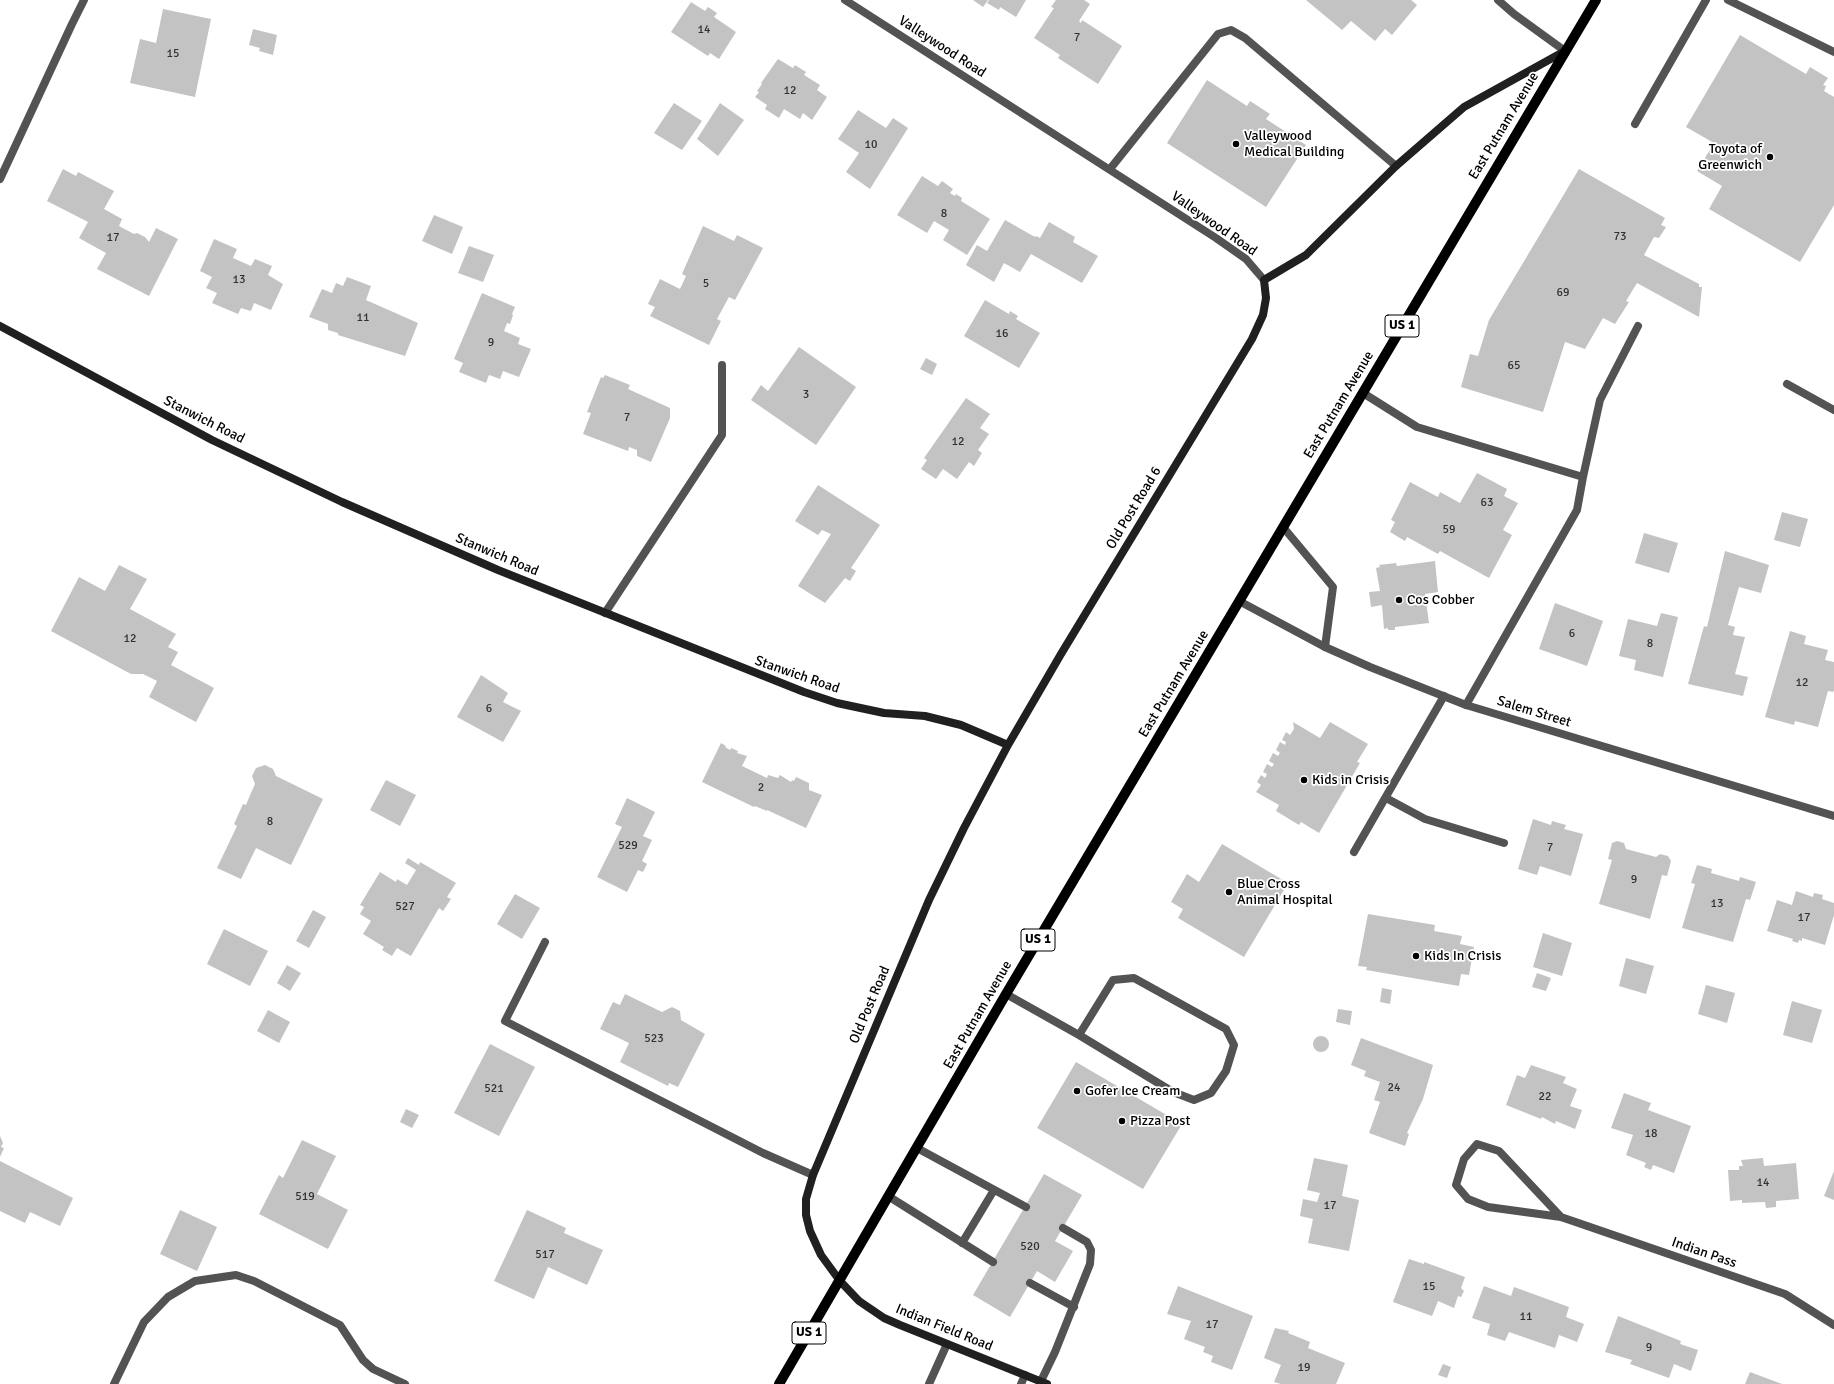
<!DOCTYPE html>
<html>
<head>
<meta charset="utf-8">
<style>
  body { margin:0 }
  canvas { display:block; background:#fff }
</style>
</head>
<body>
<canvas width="1834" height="1384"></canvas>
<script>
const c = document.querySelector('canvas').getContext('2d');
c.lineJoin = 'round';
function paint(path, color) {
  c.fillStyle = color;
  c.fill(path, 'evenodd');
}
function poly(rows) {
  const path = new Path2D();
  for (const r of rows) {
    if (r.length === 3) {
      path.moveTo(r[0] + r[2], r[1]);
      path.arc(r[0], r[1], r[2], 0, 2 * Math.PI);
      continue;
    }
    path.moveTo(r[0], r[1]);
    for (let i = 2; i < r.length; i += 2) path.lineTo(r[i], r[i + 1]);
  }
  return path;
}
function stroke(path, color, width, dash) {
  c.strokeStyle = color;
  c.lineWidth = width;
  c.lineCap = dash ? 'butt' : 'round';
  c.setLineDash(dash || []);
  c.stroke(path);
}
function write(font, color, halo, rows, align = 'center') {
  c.font = font + ' Signika,sans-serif';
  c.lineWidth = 3.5;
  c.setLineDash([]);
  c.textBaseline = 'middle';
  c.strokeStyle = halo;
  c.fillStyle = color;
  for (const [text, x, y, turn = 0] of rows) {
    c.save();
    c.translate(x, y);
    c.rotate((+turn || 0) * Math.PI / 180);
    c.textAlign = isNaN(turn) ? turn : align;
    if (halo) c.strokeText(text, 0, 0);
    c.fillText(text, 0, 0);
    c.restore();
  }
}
const building = poly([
  [973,0,988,0,983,7],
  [989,0,1026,0,1016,17,1000,7,999,10,987,3],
  [1056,0,1084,0,1090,4,1079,21,1081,23,1082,20,1122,46,1098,84,1058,58,1060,55,1034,38,1054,8,1051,7],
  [1306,0,1411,0,1417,5,1392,35,1385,29,1375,41,1351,21,1342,30],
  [691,2,705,11,708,7,717,13,714,17,736,32,719,59,710,53,708,56,671,32],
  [163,9,211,19,195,97,130,83,140,39,156,43],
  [253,29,277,35,273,55,259,51,260,48,249,45],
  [1740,35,1806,74,1810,67,1828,78,1823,85,1826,86,1824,91,1834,97,1834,205,1800,262,1709,209,1722,186,1697,171,1714,143,1686,127],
  [778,59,793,68,795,65,806,72,804,75,820,85,817,90,827,97,812,120,803,113,800,119,784,109,779,118,765,109,767,105,755,97,759,92,757,91,762,84,761,83],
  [1207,80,1247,106,1250,101,1270,114,1266,119,1306,145,1266,207,1167,143],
  [674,103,702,121,682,150,654,133],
  [720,103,744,120,718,156,697,139],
  [858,110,886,128,893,118,908,128,870,189,846,172,859,153,838,139],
  [63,169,76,176,78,172,114,191,104,209,122,219,119,226,134,234,137,233,145,237,149,242,156,228,178,239,149,296,97,269,106,253,79,238,88,222,47,201],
  [1579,169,1665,218,1661,225,1666,227,1659,238,1654,237,1644,255,1699,284,1699,287,1702,287,1699,317,1637,283,1626,301,1629,302,1615,324,1603,318,1585,349,1565,342,1543,412,1461,387,1470,354,1478,356,1489,320],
  [922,176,938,186,942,181,953,189,950,193,955,196,956,194,962,198,961,201,990,219,967,255,943,240,949,230,934,221,927,233,897,215],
  [434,215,463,227,452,254,422,241],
  [1005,220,1035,237,1036,236,1040,238,1049,222,1075,237,1073,242,1098,256,1082,283,1031,254,1020,272,1004,263,994,282,966,265,977,245,987,251],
  [703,226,734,241,737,235,763,248,735,300,729,297,717,319,721,321,709,345,650,316,655,307,648,304,660,279,680,289,686,276,682,274],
  [214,239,237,249,233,258,251,266,255,259,272,266,268,275,283,284,271,310,254,303,251,311,241,308,238,314,212,303,217,293,206,288,212,277,200,271],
  [469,246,494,255,483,282,458,273],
  [347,277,371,286,366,300,418,323,405,356,338,335,338,333,328,330,328,324,309,317,322,289,332,293,336,283,343,286],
  [482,293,515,307,512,314,513,315,510,324,507,323,504,331,520,338,518,344,531,349,519,377,503,371,500,379,489,375,486,383,459,372,463,363,454,359],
  [985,300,1009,314,1010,311,1018,316,1016,319,1040,333,1019,368,964,336],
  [799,347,856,387,816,445,751,400,761,385,768,391],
  [926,358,937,364,932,375,920,369],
  [605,375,630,385,628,389,670,408,670,418,651,462,637,456,637,450,629,447,628,451,583,434,591,413,587,412,601,377,603,378],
  [966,398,990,414,980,428,989,434,978,450,982,453,974,466,969,462,957,479,943,469,936,479,921,469,927,460,924,458],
  [1477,473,1507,489,1504,496,1518,503,1503,530,1512,535,1489,578,1440,551,1438,554,1407,537,1405,541,1390,532,1395,522,1391,520,1410,482,1438,497,1440,492,1460,503],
  [818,485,880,525,851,568,856,571,850,581,845,578,825,603,798,586,831,534,822,530,818,535,795,521],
  [1782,512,1808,519,1800,547,1774,540],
  [1644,533,1678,543,1669,573,1635,563],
  [1725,551,1769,565,1761,593,1739,587,1728,625,1735,627,1733,635,1745,637,1735,674,1748,677,1743,696,1688,684,1704,626,1707,627],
  [1435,561,1438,592,1425,594,1429,623,1395,627,1395,630,1388,630,1388,628,1384,629,1382,605,1371,607,1369,592,1380,591,1376,568,1380,567,1379,565,1396,563,1397,566],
  [119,565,147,579,130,609,176,634,168,647,178,652,171,665,214,688,196,722,149,697,157,681,143,674,131,674,51,631,79,577,105,591],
  [1555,603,1603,621,1587,666,1539,649],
  [1661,613,1678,617,1663,677,1634,670,1636,660,1619,656,1628,619,1657,626],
  [1790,631,1806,636,1804,644,1828,650,1825,660,1834,662,1834,690,1833,692,1828,691,1818,727,1795,721,1794,725,1765,717],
  [481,675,508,693,503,702,521,711,503,742,457,717],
  [1293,722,1320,738,1330,722,1368,744,1357,762,1360,763,1319,833,1301,822,1299,825,1276,811,1279,805,1256,792,1261,785,1257,782,1261,775,1265,778,1267,774,1263,772,1267,764,1272,767,1274,764,1269,761,1273,753,1278,756,1280,753,1276,750,1280,742,1285,745,1286,742,1282,740,1286,732,1290,735,1294,729],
  [721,743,726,746,725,747,730,750,731,748,738,751,737,753,747,756,742,766,767,778,768,775,778,778,780,775,791,782,792,780,794,781,796,777,809,783,809,790,822,795,806,828,767,810,767,811,755,806,754,807,702,782],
  [265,765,273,769,276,776,323,799,291,865,256,848,241,879,217,868,237,826,234,824,243,804,246,805,251,793,255,784,252,776,256,768],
  [386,780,416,795,400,826,370,810],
  [627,798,655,812,643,836,652,840,642,861,647,864,643,872,638,870,627,892,597,877,622,827,615,824],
  [1533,819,1551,825,1552,821,1566,825,1564,829,1583,834,1571,876,1540,866,1537,875,1518,869],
  [1617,841,1624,843,1626,849,1656,857,1660,854,1668,856,1671,861,1667,876,1662,875,1650,919,1599,904,1612,860,1608,859,1612,843],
  [1222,844,1288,883,1244,957,1178,918,1183,909,1171,902,1187,874,1199,882],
  [408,858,419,865,420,862,456,883,447,897,451,899,443,911,439,908,411,956,397,948,392,956,382,950,384,947,363,934,371,921,360,914,364,907,360,905,380,872,396,882,397,879,407,885,416,870,405,863],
  [1697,865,1712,869,1711,873,1739,881,1740,877,1756,882,1750,900,1746,899,1733,942,1682,928,1695,884,1691,883],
  [1796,891,1813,897,1814,893,1823,895,1822,899,1834,903,1834,915,1825,945,1802,938,1802,941,1799,940,1798,943,1792,941,1793,939,1767,931,1777,900,1792,905],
  [515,894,540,908,522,939,497,924],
  [313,910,326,917,309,948,296,941],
  [1368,914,1435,925,1434,931,1462,936,1460,944,1474,947,1469,975,1461,974,1459,986,1366,970,1367,967,1358,966],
  [224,929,268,951,250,986,207,964],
  [1543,933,1572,943,1562,976,1533,967],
  [1626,958,1654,966,1646,994,1619,986],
  [287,965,301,973,290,991,277,983],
  [1537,973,1551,978,1546,991,1532,987],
  [1706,985,1735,993,1727,1023,1698,1014],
  [1382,988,1392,990,1390,1004,1380,1002],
  [625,994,662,1012,672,1007,680,1011,681,1020,705,1034,678,1087,669,1083,668,1086,620,1062,629,1043,600,1029,613,1002,620,1005],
  [1792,1001,1822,1010,1812,1043,1783,1035],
  [1338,1009,1352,1011,1350,1025,1336,1022],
  [268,1010,290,1022,279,1043,257,1031],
  [1321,1044,8],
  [1361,1038,1433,1065,1423,1099,1407,1133,1409,1134,1405,1146,1369,1133,1380,1102,1374,1100,1380,1082,1364,1076,1366,1071,1351,1065],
  [490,1044,535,1067,499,1136,454,1113],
  [1076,1062,1182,1124,1143,1189,1037,1128],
  [1531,1065,1566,1077,1563,1083,1577,1089,1570,1106,1582,1110,1575,1129,1556,1121,1555,1124,1542,1117,1541,1119,1506,1105,1517,1075,1525,1078],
  [1624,1093,1651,1103,1648,1110,1691,1126,1674,1173,1653,1165,1651,1170,1644,1167,1646,1163,1626,1155,1633,1135,1611,1128],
  [406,1109,419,1115,412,1128,400,1122],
  [0,1136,3,1143,1,1147,4,1148,0,1157],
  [302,1140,336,1156,317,1194,348,1210,328,1249,259,1214,279,1175,283,1178],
  [1314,1158,1348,1165,1342,1196,1359,1200,1349,1251,1308,1243,1313,1219,1300,1216,1303,1199,1317,1202,1320,1193,1307,1190],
  [1763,1158,1764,1166,1796,1163,1799,1199,1776,1201,1776,1207,1766,1208,1765,1202,1742,1203,1742,1200,1730,1201,1728,1170,1739,1170,1739,1166,1743,1166,1741,1160],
  [0,1161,73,1198,60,1226,30,1212,25,1223,0,1211],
  [1834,1171,1834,1200,1824,1196],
  [1044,1174,1082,1195,1055,1241,1073,1251,1055,1282,1037,1271,1010,1317,973,1295],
  [180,1210,217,1227,197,1271,160,1254],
  [527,1210,566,1228,564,1233,603,1250,587,1285,548,1267,534,1299,494,1281],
  [1409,1259,1424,1264,1424,1262,1465,1277,1461,1288,1464,1291,1461,1297,1458,1296,1454,1308,1438,1301,1432,1316,1393,1302],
  [1178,1286,1253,1316,1232,1370,1211,1362,1213,1356,1203,1352,1205,1347,1184,1339,1191,1321,1167,1314],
  [1484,1286,1511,1296,1514,1287,1569,1307,1566,1317,1584,1324,1577,1342,1559,1335,1555,1348,1509,1332,1505,1341,1487,1335,1490,1324,1472,1318],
  [1618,1316,1681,1341,1680,1344,1698,1350,1691,1371,1674,1364,1669,1378,1630,1364,1632,1360,1605,1352],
  [1275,1328,1289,1331,1288,1333,1310,1342,1308,1348,1345,1363,1336,1384,1281,1384,1274,1382,1281,1365,1264,1358],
  [1443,1364,1451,1367,1447,1378,1438,1375],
  [1750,1372,1782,1384,1745,1384]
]);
const lane = poly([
  [1728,0,1834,52],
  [1635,124,1706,0],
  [1110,169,1218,34,1231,30,1245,38,1396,166],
  [0,179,72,24,84,0],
  [1363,393,1417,427,1583,477,1577,510,1466,705],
  [1583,477,1600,400,1638,326],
  [1283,527,1333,587,1325,647],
  [605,613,722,435,722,365],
  [1386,798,1425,819,1504,843],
  [1354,852,1444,696],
  [545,942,505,1021,763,1153,813,1175],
  [1006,994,1079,1035,1173,1092,1194,1100,1211,1093,1226,1071,1234,1045,1226,1029,1134,978,1113,980,1079,1035],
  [917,1148,1026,1207],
  [888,1196,993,1262],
  [962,1243,994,1190],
  [1030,1283,1074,1307],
  [1041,1381,1055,1352,1090,1264,1091,1250,1087,1242,1063,1228],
  [114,1384,144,1322,168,1297,195,1281,236,1275,254,1281,340,1325,363,1360,373,1369,405,1384],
  [929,1384,947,1344],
  [1021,1384,1025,1375]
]);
const street = poly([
  [845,0,1216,238,1246,259,1264,280],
  [1498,0,1514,14,1565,51],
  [1787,384,1834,410],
  [1239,601,1325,647,1370,667,1466,705,1834,816],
  [1561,1217,1499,1151,1477,1144,1464,1159,1456,1185,1468,1199,1488,1207,1561,1217,1785,1294,1834,1325]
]);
const secondary = poly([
  [0,326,212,440,342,502,498,570,804,692,837,703,884,713,925,716,961,725,1008,745],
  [1047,1384,900,1325,884,1318,859,1301,840,1281,821,1255,810,1231,806,1215,806,1199,813,1175,929,900,964,828,1008,745,1061,654,1252,339,1263,315,1266,298,1264,280,1306,255,1396,166,1464,107,1565,51]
]);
const primary = poly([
  [779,1384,1006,994,1596,0]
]);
const markers = [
  [1236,144,4,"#000"],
  [1770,157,4,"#000"],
  [1399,600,4,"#000"],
  [1304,780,4,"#000"],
  [1229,892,4,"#000"],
  [1416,956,4,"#000"],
  [1077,1091,4,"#000"],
  [1122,1121,4,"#000"]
];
const numberNames = [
  ["14",704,30],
  ["7",1077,38],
  ["15",173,54],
  ["12",790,91],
  ["10",871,145],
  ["8",944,214],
  ["73",1620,237],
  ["17",113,238],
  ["13",239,280],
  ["5",706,284],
  ["69",1563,293],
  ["11",363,318],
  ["16",1002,334],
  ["9",491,343],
  ["65",1514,366],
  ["3",806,395],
  ["7",627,418],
  ["12",958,442],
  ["63",1487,503],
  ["59",1449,530],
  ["6",1572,634],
  ["12",130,639],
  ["8",1650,644],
  ["12",1802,683],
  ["6",489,709],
  ["2",761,788],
  ["8",270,822],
  ["529",628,846],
  ["7",1550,848],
  ["9",1634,880],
  ["13",1717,904],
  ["527",405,907],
  ["17",1804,918],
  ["523",654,1039],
  ["24",1394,1088],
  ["521",494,1089],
  ["22",1545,1097],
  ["18",1651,1134],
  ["14",1763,1183],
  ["519",305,1197],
  ["17",1330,1206],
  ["520",1030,1247],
  ["517",545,1255],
  ["15",1429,1287],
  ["11",1526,1317],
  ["17",1212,1325],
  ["9",1649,1348],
  ["19",1304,1368]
];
const shields = [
  [1402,326,34],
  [1038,940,34],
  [809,1333,34]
];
const shieldNames = [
  ["US 1",1402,326],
  ["US 1",1038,940],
  ["US 1",809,1333]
];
const streetNames = [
  ["Valleywood Road",942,47,33],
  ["East Putnam Avenue",1504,126,-59],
  ["Valleywood Road",1214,224,35],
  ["East Putnam Avenue",1339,405,-59],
  ["Stanwich Road",204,420,27],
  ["Old Post Road 6",1134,508,-59],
  ["Stanwich Road",497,555,23],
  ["Stanwich Road",797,675,19],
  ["East Putnam Avenue",1174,684,-59],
  ["Salem Street",1534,712,17],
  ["Old Post Road",870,1005,-67],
  ["East Putnam Avenue",978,1015,-60],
  ["Indian Pass",1704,1253,19],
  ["Indian Field Road",944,1328,22]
];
const poiNames = [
  ["Valleywood",1244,136],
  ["Medical Building",1244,152],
  ["Toyota of",1762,149,"right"],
  ["Greenwich",1762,165,"right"],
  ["Cos Cobber",1407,600],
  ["Kids in Crisis",1312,780],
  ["Blue Cross",1237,884],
  ["Animal Hospital",1237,900],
  ["Kids In Crisis",1424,956],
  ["Gofer Ice Cream",1085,1091],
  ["Pizza Post",1130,1121]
];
paint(building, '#c3c3c3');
stroke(lane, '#535353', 8);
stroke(street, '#535353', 8);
stroke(secondary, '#202020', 8);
stroke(primary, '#000', 10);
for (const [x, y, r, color] of markers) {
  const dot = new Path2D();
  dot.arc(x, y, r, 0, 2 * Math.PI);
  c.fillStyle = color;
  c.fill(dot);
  stroke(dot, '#fff', 1.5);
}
write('12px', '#313131', null, numberNames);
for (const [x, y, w] of shields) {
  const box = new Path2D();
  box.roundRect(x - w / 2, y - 11, w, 22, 3);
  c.fillStyle = '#fff';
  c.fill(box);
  stroke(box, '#000', 1);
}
write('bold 13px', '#000', null, shieldNames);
write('14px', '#000', '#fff', streetNames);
write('14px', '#000', '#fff', poiNames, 'left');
</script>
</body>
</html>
